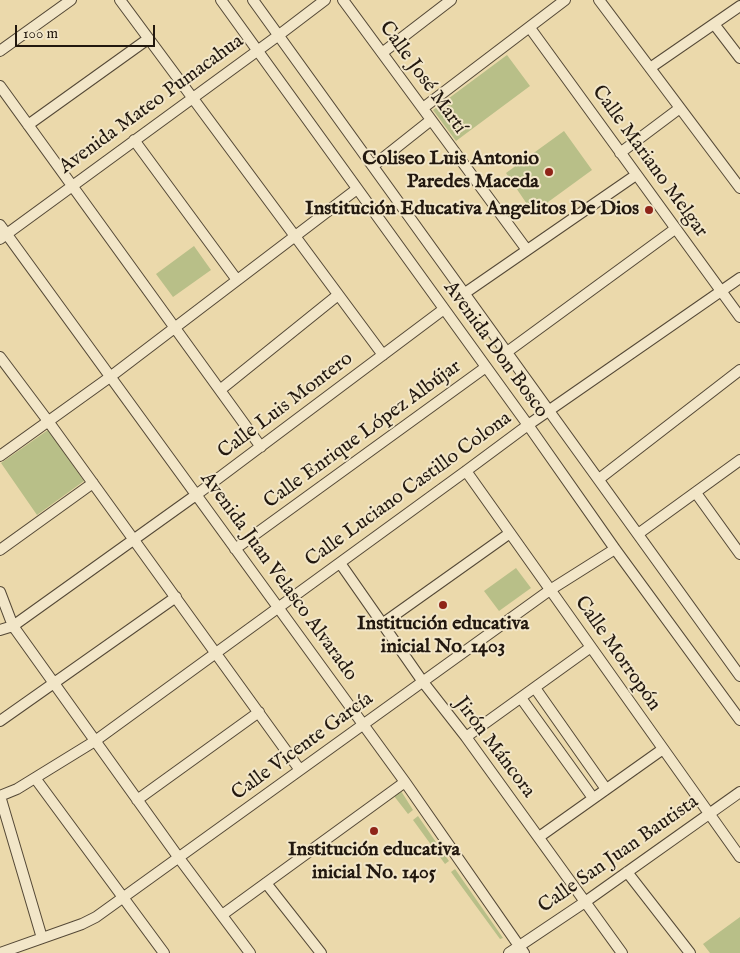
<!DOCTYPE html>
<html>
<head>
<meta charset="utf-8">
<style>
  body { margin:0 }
  #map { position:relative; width:740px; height:953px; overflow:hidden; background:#ebd9ab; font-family:"IM FELL English",serif }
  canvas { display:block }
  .scale { position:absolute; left:15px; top:25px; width:140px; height:22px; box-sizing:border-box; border:2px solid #22180f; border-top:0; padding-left:6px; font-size:15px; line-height:18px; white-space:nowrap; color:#22180f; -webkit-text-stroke:4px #f2e6c8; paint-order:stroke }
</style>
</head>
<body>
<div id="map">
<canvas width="740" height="953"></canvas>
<div class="scale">100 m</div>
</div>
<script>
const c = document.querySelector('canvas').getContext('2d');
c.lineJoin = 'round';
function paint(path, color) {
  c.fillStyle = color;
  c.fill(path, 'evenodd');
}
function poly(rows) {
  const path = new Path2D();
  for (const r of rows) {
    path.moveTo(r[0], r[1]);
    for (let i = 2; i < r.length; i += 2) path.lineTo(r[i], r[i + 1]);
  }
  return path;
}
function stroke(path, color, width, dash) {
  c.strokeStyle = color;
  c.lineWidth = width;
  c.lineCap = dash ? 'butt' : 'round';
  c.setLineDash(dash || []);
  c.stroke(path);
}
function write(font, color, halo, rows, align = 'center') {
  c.font = font + ' "IM FELL English",serif';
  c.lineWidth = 4;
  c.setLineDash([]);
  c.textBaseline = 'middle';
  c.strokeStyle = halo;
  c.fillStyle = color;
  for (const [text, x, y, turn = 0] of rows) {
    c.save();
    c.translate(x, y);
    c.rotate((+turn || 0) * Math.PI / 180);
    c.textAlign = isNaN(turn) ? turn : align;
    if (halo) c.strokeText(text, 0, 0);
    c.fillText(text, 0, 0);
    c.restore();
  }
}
const green = poly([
  [507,55,530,86,456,141,433,110],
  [564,131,592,170,533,213,506,173],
  [194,246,211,270,173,297,156,274],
  [48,430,84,481,37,515,1,463],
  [516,568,531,588,499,611,484,591],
  [401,791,413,810,408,814,394,796],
  [418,816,449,861,445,864,413,820],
  [455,869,503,938,500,939,451,872],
  [740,917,740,953,710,953,703,944]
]);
const minor = poly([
  [120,0,383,355],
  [221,0,528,425,615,549,740,720],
  [253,0,740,676],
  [343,0,527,250],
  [599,0,740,188],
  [714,24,740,58],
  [530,28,740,317],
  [0,51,71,0],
  [382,53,451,0],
  [650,68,740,6],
  [0,86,261,447],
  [423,108,565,0],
  [28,125,148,39],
  [134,140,237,280],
  [620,153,680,108],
  [373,166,431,120],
  [0,225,405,782,524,953],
  [0,239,279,35,325,0],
  [465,293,636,175],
  [507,352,675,229],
  [0,357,48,421,300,770],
  [220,390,338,295],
  [0,456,110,377,357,189],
  [466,471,740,857],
  [599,479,740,370],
  [696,493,740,554],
  [638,534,740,460],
  [235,549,486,367],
  [0,550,93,483],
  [340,563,423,682,466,737,622,953],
  [0,592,13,626,179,858,250,953],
  [382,624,510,533],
  [0,630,13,626,196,495,444,309],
  [535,688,606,789],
  [521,698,593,798],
  [0,721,176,597],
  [466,737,591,647],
  [35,778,164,953],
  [0,796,17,789,95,741,466,471,528,425,740,278],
  [0,796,42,938],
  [137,800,259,712],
  [539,837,663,749],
  [627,872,690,953],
  [266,883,321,953],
  [222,915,405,782],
  [0,953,82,924,96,917,550,590,615,549],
  [509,953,585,902,740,792]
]);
const markers = [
  [549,172,5,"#8f2418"],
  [649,210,5,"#8f2418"],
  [443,605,5,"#8f2418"],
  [374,831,5,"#8f2418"]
];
const streetNames = [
  ["Calle José Martí",422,78,54],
  ["Avenida Mateo Pumacahua",152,105,-36],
  ["Calle Mariano Melgar",649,162,54],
  ["Avenida Don Bosco",495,350,54],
  ["Calle Luis Montero",286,406,-37],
  ["Calle Enrique López Albújar",363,435,-36],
  ["Calle Luciano Castillo Colona",409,490,-36],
  ["Avenida Juan Velasco Alvarado",278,577,54],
  ["Calle Morropón",617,654,55],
  ["Calle Vicente García",303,747,-36],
  ["Jirón Máncora",494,748,53],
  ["Calle San Juan Bautista",619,855,-35]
];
const poiNames = [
  ["Coliseo Luis Antonio",539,160],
  ["Paredes Maceda",539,183],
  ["Institución Educativa Angelitos De Dios",639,210],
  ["Institución educativa",443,625,"center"],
  ["inicial No. 1403",443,648,"center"],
  ["Institución educativa",374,851,"center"],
  ["inicial No. 1405",374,874,"center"]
];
paint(green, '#b8bf88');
stroke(minor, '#544836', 12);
stroke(minor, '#f2e6c8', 10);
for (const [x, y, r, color] of markers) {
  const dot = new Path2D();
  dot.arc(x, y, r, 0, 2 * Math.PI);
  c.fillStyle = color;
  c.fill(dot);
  stroke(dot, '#f2e6c8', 2);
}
write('20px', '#22180f', '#f2e6c8', streetNames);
write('bold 20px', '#22180f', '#f2e6c8', poiNames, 'right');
</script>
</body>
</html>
